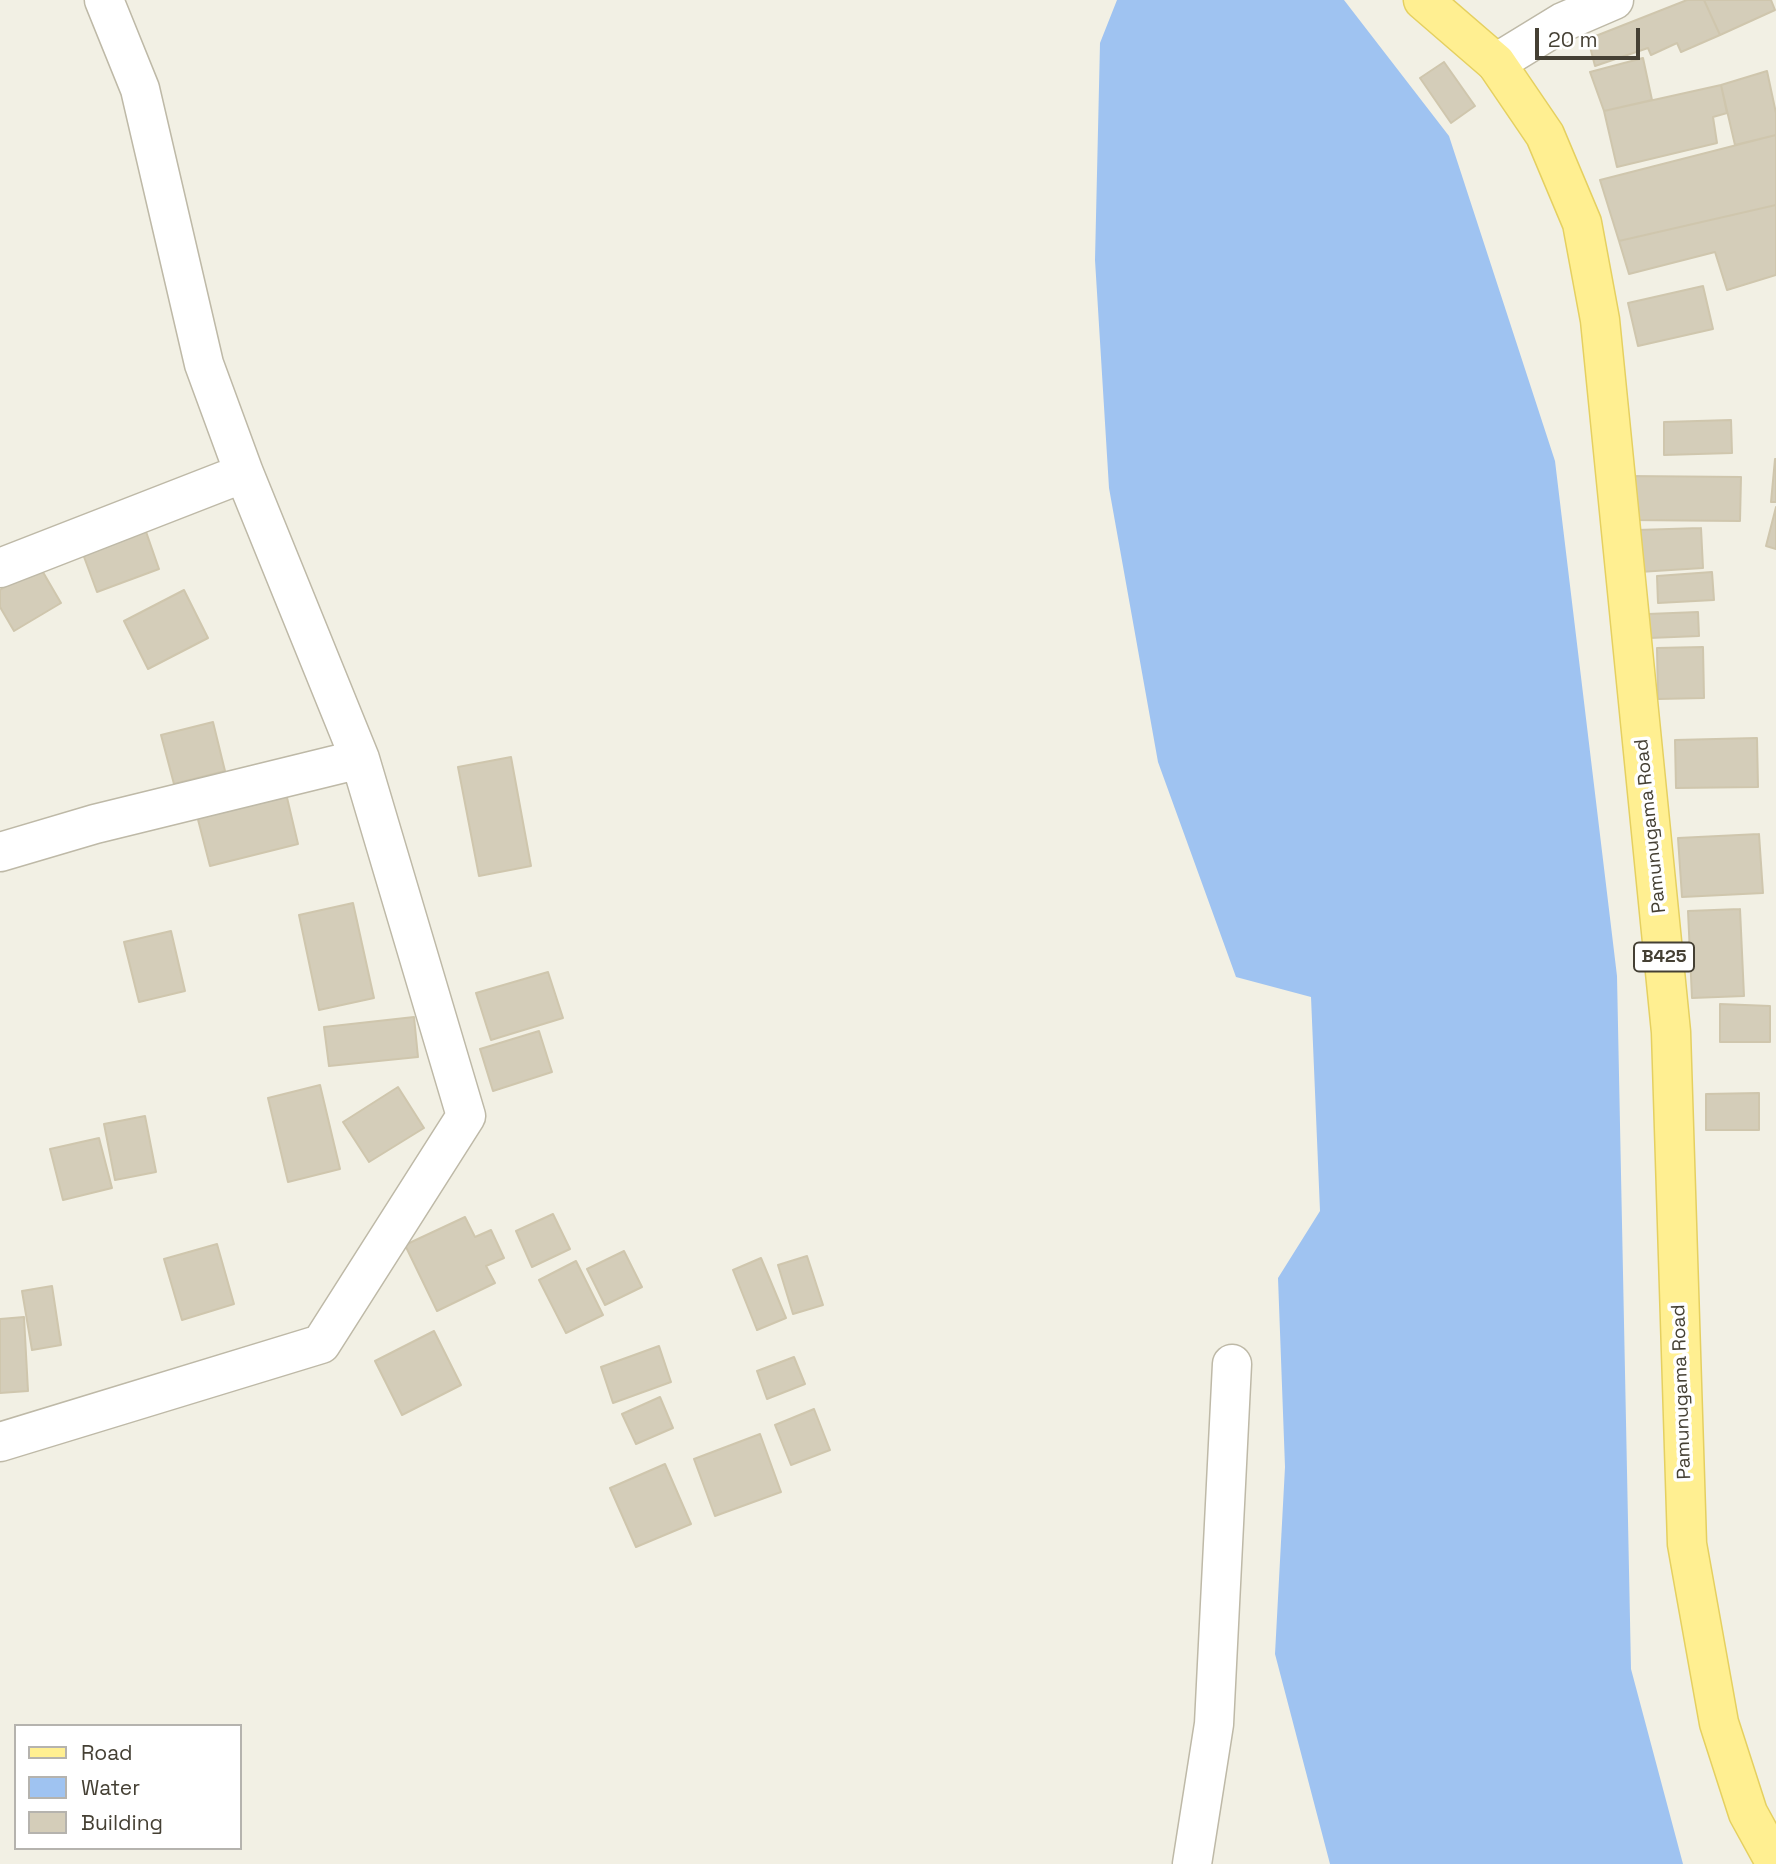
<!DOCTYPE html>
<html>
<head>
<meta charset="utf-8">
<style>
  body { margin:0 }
  #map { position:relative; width:1776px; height:1864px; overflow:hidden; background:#f2f0e4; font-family:"Space Grotesk",sans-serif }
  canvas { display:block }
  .legend { position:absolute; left:14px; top:1724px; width:228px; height:126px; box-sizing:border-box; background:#fff; border:2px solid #b5b3ae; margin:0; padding:9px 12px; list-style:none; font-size:21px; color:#454034 }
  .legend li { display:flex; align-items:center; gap:14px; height:35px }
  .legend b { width:35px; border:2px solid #b5b3ae }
  .scale { position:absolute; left:1535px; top:28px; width:105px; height:32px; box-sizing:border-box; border:4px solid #454034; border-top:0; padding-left:9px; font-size:21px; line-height:24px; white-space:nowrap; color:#454034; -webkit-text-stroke:5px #fff; paint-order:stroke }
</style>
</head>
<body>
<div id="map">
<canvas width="1776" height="1864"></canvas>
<ul class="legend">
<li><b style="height:9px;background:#ffef91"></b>Road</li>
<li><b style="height:19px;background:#9fc3f1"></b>Water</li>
<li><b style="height:19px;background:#d4cdb9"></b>Building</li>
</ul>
<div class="scale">20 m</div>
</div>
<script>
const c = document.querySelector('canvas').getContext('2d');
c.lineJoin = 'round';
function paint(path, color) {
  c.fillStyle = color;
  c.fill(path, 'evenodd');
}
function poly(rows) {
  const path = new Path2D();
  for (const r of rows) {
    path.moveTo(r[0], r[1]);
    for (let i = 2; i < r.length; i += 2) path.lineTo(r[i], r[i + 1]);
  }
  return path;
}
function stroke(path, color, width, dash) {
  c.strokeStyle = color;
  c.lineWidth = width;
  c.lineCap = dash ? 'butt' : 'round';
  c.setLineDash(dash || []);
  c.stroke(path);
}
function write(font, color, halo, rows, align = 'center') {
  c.font = font + ' "Space Grotesk",sans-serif';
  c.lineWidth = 7;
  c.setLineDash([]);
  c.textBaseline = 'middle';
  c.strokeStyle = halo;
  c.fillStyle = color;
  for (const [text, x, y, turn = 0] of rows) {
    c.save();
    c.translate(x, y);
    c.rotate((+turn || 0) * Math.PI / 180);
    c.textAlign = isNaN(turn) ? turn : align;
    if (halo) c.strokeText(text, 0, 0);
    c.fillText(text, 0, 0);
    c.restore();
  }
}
const water = poly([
  [1117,0,1344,0,1449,136,1555,461,1617,976,1631,1669,1683,1864,1330,1864,1275,1654,1285,1467,1278,1278,1320,1211,1311,997,1236,977,1158,762,1109,488,1095,260,1100,43]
]);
const building = poly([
  [1687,0,1704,0,1720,35,1681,52,1677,43,1651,55,1648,48,1595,66,1588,39,1687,0],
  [1704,0,1771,0,1775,10,1720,35,1704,0],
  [1643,58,1652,100,1604,111,1590,72,1643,58],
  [1444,62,1475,106,1451,123,1420,78,1444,62],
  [1767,71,1776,113,1776,135,1735,145,1721,85,1767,71],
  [1721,85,1727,113,1713,117,1717,143,1617,167,1604,111,1721,85],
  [1776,135,1776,205,1619,241,1600,180,1776,135],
  [1776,205,1776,275,1727,290,1715,252,1629,274,1619,241,1776,205],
  [1703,286,1713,329,1638,346,1628,303,1703,286],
  [1731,420,1732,453,1664,455,1664,422,1731,420],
  [1775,459,1776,459,1776,502,1771,502,1775,459],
  [1628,476,1741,477,1740,521,1628,520,1628,476],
  [1776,507,1776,549,1766,546,1776,507],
  [143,523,159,569,97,592,80,546,143,523],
  [1701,528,1703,568,1639,572,1637,530,1701,528],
  [40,567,61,603,14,631,0,607,0,590,40,567],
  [1712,572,1714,600,1658,603,1657,576,1712,572],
  [184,590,208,638,148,669,124,621,184,590],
  [1698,612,1699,636,1649,638,1648,614,1698,612],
  [1703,647,1704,698,1658,699,1657,648,1703,647],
  [213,722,225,771,174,784,161,735,213,722],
  [1757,738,1758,787,1676,788,1675,740,1757,738],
  [511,757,531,866,479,876,458,767,511,757],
  [284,785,298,844,210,866,195,808,284,785],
  [1759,834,1763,893,1682,897,1678,838,1759,834],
  [353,903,374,998,319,1010,299,915,353,903],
  [1740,909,1744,996,1692,998,1688,911,1740,909],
  [171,931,185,991,139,1002,124,942,171,931],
  [548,972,563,1018,491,1040,476,993,548,972],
  [1720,1004,1770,1006,1770,1042,1720,1042,1720,1004],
  [414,1017,418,1057,329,1066,324,1027,414,1017],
  [539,1031,552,1072,493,1091,480,1049,539,1031],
  [320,1085,340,1169,288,1182,268,1098,320,1085],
  [398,1087,424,1128,369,1162,343,1122,398,1087],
  [1759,1093,1759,1130,1706,1130,1706,1094,1759,1093],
  [145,1116,156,1172,115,1180,104,1124,145,1116],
  [99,1138,112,1188,63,1200,50,1149,99,1138],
  [553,1214,570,1249,532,1267,516,1231,553,1214],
  [465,1217,475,1237,491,1230,504,1258,486,1266,495,1283,437,1311,405,1245,465,1217],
  [217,1244,234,1304,182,1320,164,1259,217,1244],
  [624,1251,642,1287,605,1305,587,1269,624,1251],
  [807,1256,823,1305,793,1314,778,1265,807,1256],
  [761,1258,786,1318,757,1330,733,1270,761,1258],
  [576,1261,603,1315,566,1333,539,1280,576,1261],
  [52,1286,61,1345,32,1350,22,1291,52,1286],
  [24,1317,28,1391,0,1393,0,1319,24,1317],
  [434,1331,461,1385,402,1415,375,1361,434,1331],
  [659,1346,671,1382,613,1403,601,1367,659,1346],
  [794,1357,805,1384,767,1399,757,1371,794,1357],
  [660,1397,673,1428,636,1444,622,1414,660,1397],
  [814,1409,830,1450,791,1465,775,1425,814,1409],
  [760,1434,781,1492,715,1516,694,1459,760,1434],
  [665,1464,691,1524,636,1547,610,1488,665,1464]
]);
const minor = poly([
  [1496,63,1563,22,1614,0],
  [0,568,244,473],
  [0,852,95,824,360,759],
  [0,1442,321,1344,466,1116,360,759,244,473,204,364,140,89,104,0],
  [1192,1864,1214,1724,1232,1364]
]);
const major = poly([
  [1423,0,1496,63,1545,135,1582,223,1600,320,1671,1032,1687,1544,1719,1723,1748,1813,1776,1864]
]);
const shields = [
  [1664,957,60]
];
const shieldNames = [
  ["B425",1664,957]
];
const streetNames = [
  ["Pamunugama Road",1651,826,-96],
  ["Pamunugama Road",1682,1392,-92]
];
paint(water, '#9fc3f1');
paint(building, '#d4cdb9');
stroke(building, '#cfc6ad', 2);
stroke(minor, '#beb9a7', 41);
stroke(major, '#e5d060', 41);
stroke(minor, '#fff', 38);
stroke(major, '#ffef91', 38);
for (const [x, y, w] of shields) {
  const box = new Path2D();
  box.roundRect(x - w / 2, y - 14.5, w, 29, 5);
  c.fillStyle = '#fff';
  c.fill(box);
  stroke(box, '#454034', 2);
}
write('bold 18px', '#454034', null, shieldNames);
write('19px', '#454034', '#fff', streetNames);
</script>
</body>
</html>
